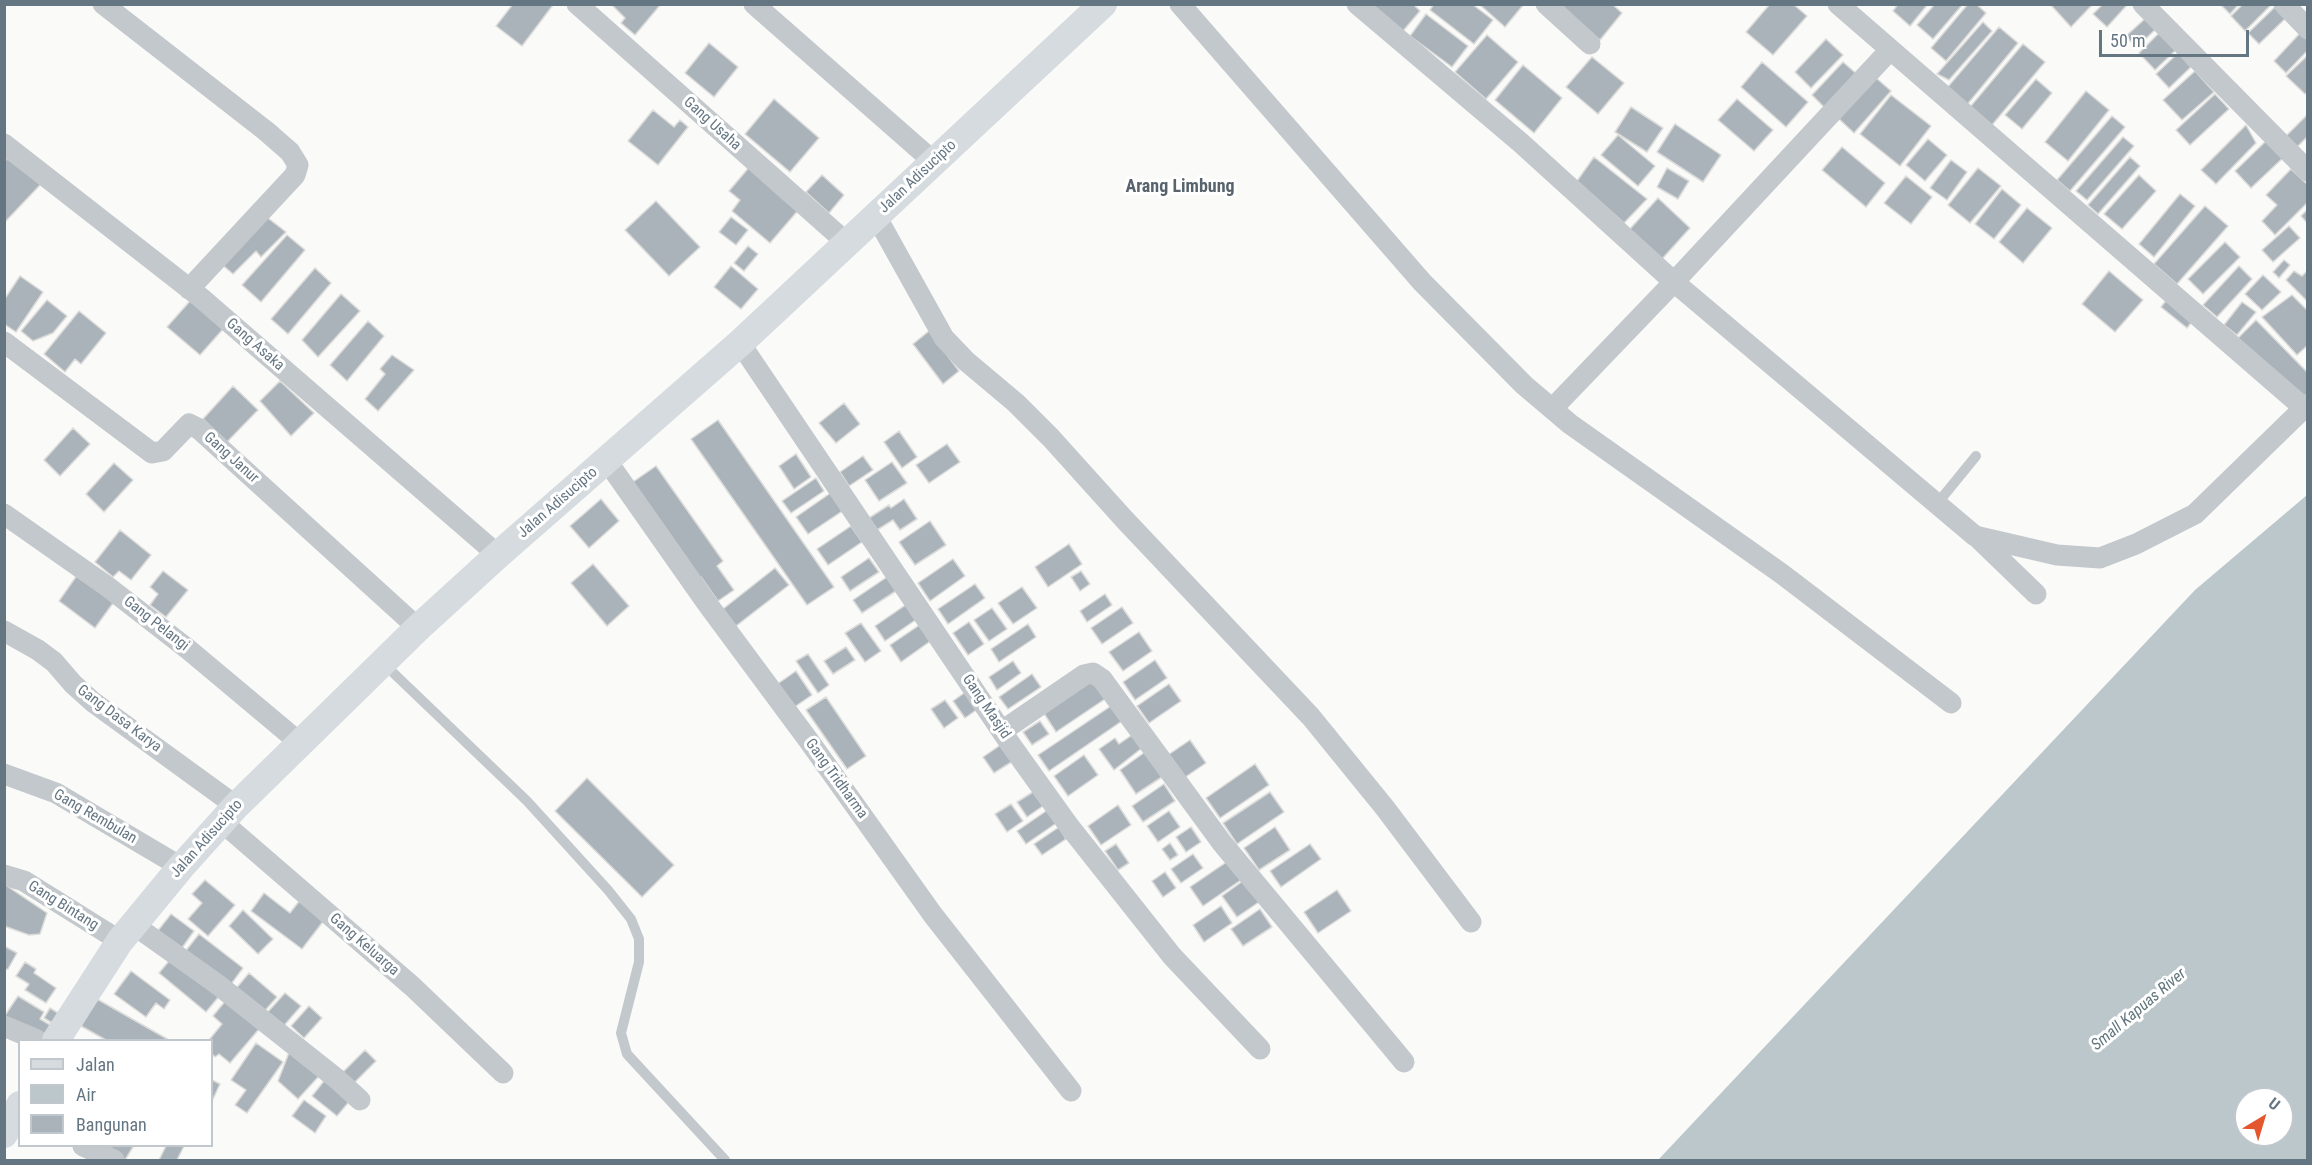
<!DOCTYPE html>
<html>
<head>
<meta charset="utf-8">
<style>
  body { margin:0 }
  #map { position:relative; width:2312px; height:1165px; overflow:hidden; background:#fafaf8; font-family:"Roboto Condensed",sans-serif }
  canvas { display:block }
  .frame { position:absolute; inset:0; border:6px solid #657683; pointer-events:none }
  .legend { position:absolute; left:18px; top:1039px; width:195px; height:108px; box-sizing:border-box; background:#fff; border:2px solid #c1c8cd; margin:0; padding:8px 10px; list-style:none; font-size:18px; color:#657683 }
  .legend li { display:flex; align-items:center; gap:12px; height:30px }
  .legend b { width:30px; border:2px solid #c1c8cd }
  .north { position:absolute; left:2234px; top:1087px; width:60px; height:60px; box-sizing:border-box; background:#fff; border:2px solid #c1c8cd; border-radius:50%; rotate:38deg; font-size:16px; font-weight:700; line-height:24px; text-align:center; color:#657683 }
  .north::after { content:''; display:block; margin:auto; width:21px; height:27px; background:#e4572e; clip-path:polygon(50% 0,100% 100%,50% 72%,0 100%) }
  .scale { position:absolute; left:2099px; top:30px; width:150px; height:27px; box-sizing:border-box; border:3px solid #657683; border-top:0; padding-left:8px; font-size:18px; line-height:21px; white-space:nowrap; color:#657683; -webkit-text-stroke:4px #fff; paint-order:stroke }
</style>
</head>
<body>
<div id="map">
<canvas width="2312" height="1165"></canvas>
<div class="frame"></div>
<ul class="legend">
<li><b style="height:8px;background:#d6dbdf"></b>Jalan</li>
<li><b style="height:16px;background:#bbc7cb"></b>Air</li>
<li><b style="height:16px;background:#aab3b9"></b>Bangunan</li>
</ul>
<div class="north">U</div>
<div class="scale">50 m</div>
</div>
<script>
const c = document.querySelector('canvas').getContext('2d');
c.lineJoin = 'round';
function paint(path, color) {
  c.fillStyle = color;
  c.fill(path, 'evenodd');
}
function poly(rows) {
  const path = new Path2D();
  for (const r of rows) {
    path.moveTo(r[0], r[1]);
    for (let i = 2; i < r.length; i += 2) path.lineTo(r[i], r[i + 1]);
  }
  return path;
}
function stroke(path, color, width, dash) {
  c.strokeStyle = color;
  c.lineWidth = width;
  c.lineCap = dash ? 'butt' : 'round';
  c.setLineDash(dash || []);
  c.stroke(path);
}
function write(font, color, halo, rows, align = 'center') {
  c.font = font + ' "Roboto Condensed",sans-serif';
  c.lineWidth = 6;
  c.setLineDash([]);
  c.textBaseline = 'middle';
  c.strokeStyle = halo;
  c.fillStyle = color;
  for (const [text, x, y, turn = 0] of rows) {
    c.save();
    c.translate(x, y);
    c.rotate((+turn || 0) * Math.PI / 180);
    c.textAlign = isNaN(turn) ? turn : align;
    if (halo) c.strokeText(text, 0, 0);
    c.fillText(text, 0, 0);
    c.restore();
  }
}
const water = poly([
  [2307,495,2307,1160,1658,1160,2195,590],
  [2246,1099,2282,1099,2282,1135,2246,1135]
]);
const building = poly([
  [513,4,553,5,522,46,496,26,513,4],
  [611,4,661,4,635,35,621,23,625,18,611,4],
  [1371,4,1413,4,1420,11,1403,31,1371,4],
  [1434,4,1472,4,1493,20,1474,44,1430,10,1434,4],
  [1479,4,1524,4,1505,27,1479,4],
  [1565,4,1612,4,1622,13,1600,40,1562,8,1565,4],
  [1770,4,1793,4,1807,16,1773,55,1746,32,1770,4],
  [1898,4,1928,4,1910,26,1893,11,1898,4],
  [1935,4,1963,4,1933,39,1917,25,1935,4],
  [1968,4,1976,4,1986,13,1946,61,1931,48,1968,4],
  [2050,4,2093,4,2071,27,2050,4],
  [2103,4,2128,4,2107,27,2093,14,2103,4],
  [2220,4,2239,4,2230,14,2220,4],
  [2243,4,2272,4,2245,31,2231,16,2243,4],
  [2277,5,2288,16,2259,44,2248,33,2277,5],
  [1426,14,1468,46,1452,67,1410,36,1426,14],
  [2148,16,2158,27,2136,48,2126,36,2148,16],
  [1983,22,1992,31,1949,80,1937,74,1983,22],
  [1999,27,2018,43,1966,106,1946,89,1999,27],
  [2161,31,2178,48,2155,70,2139,53,2161,31],
  [2302,31,2308,36,2308,50,2286,73,2274,61,2302,31],
  [1487,35,1518,62,1486,99,1455,72,1487,35],
  [1826,39,1843,55,1811,88,1795,72,1826,39],
  [709,43,738,67,714,97,685,73,709,43],
  [2023,44,2045,62,1992,125,1970,107,2023,44],
  [2178,53,2191,67,2169,88,2156,74,2178,53],
  [2308,55,2308,92,2305,94,2286,76,2308,55],
  [1592,57,1624,83,1598,114,1566,87,1592,57],
  [1762,62,1808,102,1786,127,1741,87,1762,62],
  [1843,62,1859,76,1827,110,1812,95,1843,62],
  [1523,65,1562,98,1534,133,1495,100,1523,65],
  [2195,71,2214,92,2182,120,2163,100,2195,71],
  [1875,77,1891,91,1854,133,1838,118,1875,77],
  [2036,79,2052,93,2022,129,2005,115,2036,79],
  [2086,91,2109,110,2068,161,2045,142,2086,91],
  [2215,94,2229,109,2190,145,2176,130,2215,94],
  [1891,95,1931,126,1900,166,1860,134,1891,95],
  [774,99,819,138,790,172,745,134,774,99],
  [1737,99,1773,130,1754,151,1718,120,1737,99],
  [1631,107,1663,128,1647,152,1615,132,1631,107],
  [653,110,674,127,680,120,688,127,658,165,628,141,653,110],
  [2308,114,2308,136,2296,148,2285,137,2308,114],
  [2112,116,2125,127,2070,191,2057,180,2112,116],
  [1675,124,1721,155,1703,182,1657,152,1675,124],
  [2246,125,2256,143,2216,184,2201,170,2246,125],
  [1618,135,1655,166,1638,186,1601,155,1618,135],
  [2123,137,2134,146,2087,200,2076,191,2123,137],
  [1928,139,1947,155,1925,181,1906,165,1928,139],
  [2268,139,2285,156,2251,188,2235,171,2268,139],
  [1842,147,1885,183,1866,207,1822,170,1842,147],
  [11,155,42,183,4,223,4,162,11,155],
  [1594,157,1647,199,1624,223,1577,181,1594,157],
  [2130,157,2140,166,2098,214,2088,205,2130,157],
  [1951,160,1967,172,1947,200,1930,188,1951,160],
  [751,165,801,207,770,243,732,211,740,200,729,191,751,165],
  [1667,168,1689,181,1678,199,1657,187,1667,168],
  [1978,168,2001,186,1970,223,1948,205,1978,168],
  [2291,169,2308,185,2308,202,2275,235,2262,221,2277,205,2266,195,2291,169],
  [822,175,844,195,829,213,806,192,822,175],
  [2139,175,2156,191,2122,229,2104,214,2139,175],
  [1906,176,1932,197,1911,224,1884,203,1906,176],
  [2002,189,2021,205,1994,239,1975,224,2002,189],
  [2180,194,2195,206,2154,257,2139,244,2180,194],
  [1658,198,1690,228,1662,259,1629,230,1658,198],
  [656,201,700,247,669,276,625,230,656,201],
  [2205,206,2228,226,2177,284,2154,264,2205,206],
  [2027,208,2052,228,2023,263,1999,242,2027,208],
  [2308,209,2308,224,2301,216,2308,209],
  [264,215,286,232,261,257,256,251,233,274,219,262,264,215],
  [731,217,748,230,736,245,719,232,731,217],
  [2289,226,2300,238,2273,262,2262,250,2289,226],
  [287,235,305,250,261,302,242,285,287,235],
  [2225,242,2240,257,2203,294,2188,279,2225,242],
  [748,246,758,254,744,271,734,263,748,246],
  [2284,260,2290,265,2279,278,2273,272,2284,260],
  [731,266,758,289,741,309,714,287,731,266],
  [2239,266,2252,279,2217,317,2203,305,2239,266],
  [315,268,331,283,288,334,271,319,315,268],
  [2308,270,2308,302,2286,280,2294,271,2302,276,2308,270],
  [2109,271,2143,300,2115,332,2082,304,2109,271],
  [2263,275,2281,292,2262,310,2245,294,2263,275],
  [20,276,43,292,16,332,4,324,4,300,20,276],
  [341,294,360,311,318,357,302,340,341,294],
  [2292,295,2308,311,2308,345,2297,355,2262,317,2292,295],
  [2168,298,2194,319,2187,328,2161,307,2168,298],
  [47,300,67,316,53,333,33,341,21,331,47,300],
  [190,301,224,328,200,355,167,327,190,301],
  [2242,302,2256,312,2237,335,2224,325,2242,302],
  [79,311,106,333,81,364,75,359,65,372,44,354,79,311],
  [2256,320,2308,373,2308,395,2304,398,2238,338,2256,320],
  [368,321,384,336,347,381,330,365,368,321],
  [929,331,959,371,943,384,913,344,929,331],
  [392,355,414,370,378,411,365,399,385,374,380,369,392,355],
  [280,381,314,413,291,436,260,401,280,381],
  [233,386,258,410,227,442,203,419,233,386],
  [844,403,860,424,836,443,819,423,844,403],
  [718,420,834,587,807,605,691,439,718,420],
  [73,428,90,444,60,476,44,460,73,428],
  [899,431,917,457,902,468,884,442,899,431],
  [947,444,960,462,929,483,916,465,947,444],
  [796,454,811,477,794,489,779,466,796,454],
  [863,456,873,470,849,486,840,472,863,456],
  [892,462,907,483,879,501,865,480,892,462],
  [114,463,133,480,104,512,86,494,114,463],
  [656,466,723,561,717,566,734,590,718,601,701,577,698,579,630,484,656,466],
  [816,478,824,491,791,513,782,501,816,478],
  [832,492,844,510,808,534,796,517,832,492],
  [601,499,619,521,589,548,570,526,601,499],
  [904,499,917,519,900,530,893,520,877,530,869,518,889,505,891,508,904,499],
  [930,521,946,545,915,565,899,542,930,521],
  [851,526,862,542,828,565,817,549,851,526],
  [120,530,151,555,131,580,119,571,113,577,95,562,120,530],
  [1069,544,1082,564,1048,587,1035,567,1069,544],
  [869,558,879,572,850,591,841,577,869,558],
  [953,559,965,576,930,601,918,583,953,559],
  [593,564,629,606,607,626,571,583,593,564],
  [775,568,789,585,736,626,723,609,775,568],
  [80,571,116,599,95,628,59,601,80,571],
  [163,571,188,590,166,617,150,605,158,594,150,587,163,571],
  [1081,571,1090,584,1080,591,1071,577,1081,571],
  [887,577,896,591,862,613,853,600,887,577],
  [975,584,985,598,948,624,938,609,975,584],
  [1022,587,1037,608,1013,624,998,603,1022,587],
  [1105,594,1112,605,1087,622,1080,611,1105,594],
  [907,604,917,619,885,641,875,626,907,604],
  [1122,607,1133,623,1102,644,1091,628,1122,607],
  [992,608,1007,629,989,641,974,620,992,608],
  [969,622,984,644,968,655,953,633,969,622],
  [861,623,881,651,865,662,845,633,861,623],
  [921,624,932,640,901,662,890,645,921,624],
  [1028,624,1036,637,999,662,991,649,1028,624],
  [1139,632,1152,651,1123,671,1109,652,1139,632],
  [846,647,855,660,833,674,824,661,846,647],
  [808,654,829,685,818,693,796,661,808,654],
  [1155,660,1167,678,1135,700,1123,682,1155,660],
  [1013,661,1021,673,997,690,989,677,1013,661],
  [796,671,812,695,793,708,776,685,796,671],
  [1032,674,1041,687,1008,709,999,697,1032,674],
  [1095,677,1108,697,1056,732,1043,712,1095,677],
  [1169,684,1181,701,1149,723,1137,706,1169,684],
  [967,691,979,708,965,718,953,701,967,691],
  [826,697,866,756,847,769,806,710,826,697],
  [945,700,958,718,944,728,931,709,945,700],
  [1111,706,1122,721,1049,771,1038,755,1111,706],
  [1040,721,1049,734,1032,745,1023,732,1040,721],
  [1132,735,1142,748,1114,770,1099,749,1115,738,1119,744,1132,735],
  [1190,740,1206,763,1181,780,1165,757,1190,740],
  [1002,744,1013,761,994,773,983,757,1002,744],
  [1145,752,1162,777,1136,794,1120,770,1145,752],
  [1084,755,1098,775,1068,796,1054,776,1084,755],
  [1255,764,1269,785,1220,818,1206,798,1255,764],
  [587,778,674,865,642,897,555,811,587,778],
  [1164,784,1175,801,1143,822,1132,806,1164,784],
  [1033,792,1043,806,1027,817,1017,802,1033,792],
  [1270,792,1284,812,1237,844,1223,823,1270,792],
  [1011,804,1023,821,1007,832,995,814,1011,804],
  [1118,805,1131,825,1101,845,1088,826,1118,805],
  [1049,809,1058,822,1026,844,1017,831,1049,809],
  [1169,811,1180,827,1158,842,1147,826,1169,811],
  [1059,827,1066,839,1042,855,1034,844,1059,827],
  [1191,827,1201,842,1186,852,1176,837,1191,827],
  [1275,827,1290,850,1259,870,1244,848,1275,827],
  [1170,843,1178,855,1170,860,1162,849,1170,843],
  [1116,844,1129,863,1118,870,1105,851,1116,844],
  [1310,844,1321,859,1281,887,1270,871,1310,844],
  [1193,854,1203,868,1181,883,1171,869,1193,854],
  [1228,861,1241,880,1203,906,1190,887,1228,861],
  [1165,872,1176,888,1163,897,1152,881,1165,872],
  [1247,878,1262,900,1237,917,1222,896,1247,878],
  [205,880,235,905,208,936,188,919,202,903,192,894,205,880],
  [4,884,47,913,40,934,29,935,4,926,4,884],
  [1337,890,1351,911,1318,933,1304,912,1337,890],
  [264,893,290,913,300,900,325,919,302,949,251,911,264,893],
  [1221,906,1232,923,1204,942,1193,925,1221,906],
  [1260,909,1272,927,1243,946,1231,929,1260,909],
  [243,910,273,939,258,954,229,926,243,910],
  [171,914,194,931,177,955,153,937,171,914],
  [199,934,243,968,229,987,184,953,199,934],
  [4,946,17,953,8,969,4,970,4,946],
  [174,955,221,994,206,1012,159,973,174,955],
  [25,962,36,969,34,973,56,988,46,1003,25,990,29,984,16,976,25,962],
  [131,971,170,1000,164,1009,156,1003,146,1017,114,994,131,971],
  [249,973,277,997,261,1015,234,991,249,973],
  [285,993,301,1006,281,1029,265,1015,285,993],
  [18,996,44,1012,40,1019,52,1026,43,1040,4,1017,18,996],
  [97,999,169,1040,106,1040,81,1026,97,999],
  [227,999,260,1028,230,1063,219,1054,215,1057,212,1054,212,1040,209,1040,222,1024,213,1016,227,999],
  [309,1006,322,1018,304,1038,291,1026,309,1006],
  [50,1008,58,1013,52,1023,44,1018,50,1008],
  [256,1043,283,1062,247,1113,235,1105,246,1090,231,1080,256,1043],
  [290,1050,319,1076,298,1099,278,1081,290,1050],
  [365,1050,376,1061,354,1083,343,1072,365,1050],
  [328,1076,353,1097,337,1116,312,1096,328,1076],
  [212,1080,220,1084,213,1099,212,1098,212,1080],
  [304,1100,326,1116,315,1133,292,1116,304,1100],
  [107,1146,131,1146,133,1147,125,1160,105,1150,107,1146],
  [166,1146,184,1146,177,1160,159,1160,166,1146]
]);
const service = poly([
  [1936,505,1976,456],
  [383,663,527,801,608,890,631,919,639,939,639,962,621,1033,627,1054,725,1160]
]);
const minor = poly([
  [103,4,266,131,290,152,298,165,295,175,189,289],
  [577,4,847,243],
  [754,4,934,162],
  [1180,4,1422,282,1524,385,1570,424,1782,574,1951,703],
  [1357,4,1521,143,1674,282,1975,536,2057,555,2100,558,2136,544,2195,514,2308,404],
  [1546,4,1590,44],
  [1838,4,2304,408],
  [2143,4,2308,171],
  [2284,4,2308,29],
  [4,144,200,297,498,555],
  [876,216,944,338,966,361,1016,403,1051,438,1124,519,1311,717,1385,808,1471,922],
  [4,342,152,453,163,451,189,424,199,429,418,628],
  [740,343,1011,745,1069,826,1172,956,1260,1049],
  [1552,409,1674,282,1890,50],
  [607,461,706,602,809,741,933,915,1071,1091],
  [4,514,108,587,189,650,300,743],
  [1976,536,2036,594],
  [4,631,38,650,54,662,73,684,93,702,236,806],
  [1002,731,1084,675,1093,673,1102,679,1222,843,1404,1062],
  [4,774,56,793,181,867],
  [222,822,413,987,503,1073],
  [4,875,24,881,120,941],
  [134,925,217,984,337,1079,360,1100],
  [4,1026,37,1040],
  [83,1146,114,1160]
]);
const secondary = poly([
  [56,1040,120,941,181,867,236,806,418,628,498,555,740,343,1103,4],
  [4,1134,20,1105]
]);
const streetNames = [
  ["Gang Usaha",712,124,42],
  ["Jalan Adisucipto",918,177,-43],
  ["Gang Asaka",255,345,41],
  ["Gang Janur",231,458,42],
  ["Jalan Adisucipto",558,503,-41],
  ["Gang Pelangi",156,624,38],
  ["Gang Masjid",986,707,56],
  ["Gang Dasa Karya",119,719,37],
  ["Gang Tridharma",836,779,54],
  ["Gang Rembulan",95,817,30],
  ["Jalan Adisucipto",207,839,-48],
  ["Gang Bintang",63,906,32],
  ["Gang Keluarga",364,945,41]
];
const waterNames = [
  ["Small Kapuas River",2139,1010,-40]
];
const quarterNames = [
  ["Arang Limbung",1180,187]
];
paint(water, '#bbc7cb');
paint(building, '#aab3b9');
stroke(building, '#dcdcda', 1.5);
stroke(service, '#c3c8cc', 10);
stroke(minor, '#c3c8cc', 21);
stroke(secondary, '#d6dbdf', 28);
write('15px', '#657683', '#fff', streetNames);
write('italic 16px', '#60757c', '#fff', waterNames);
write('bold 18px', '#57646e', '#fff', quarterNames);
</script>
</body>
</html>
